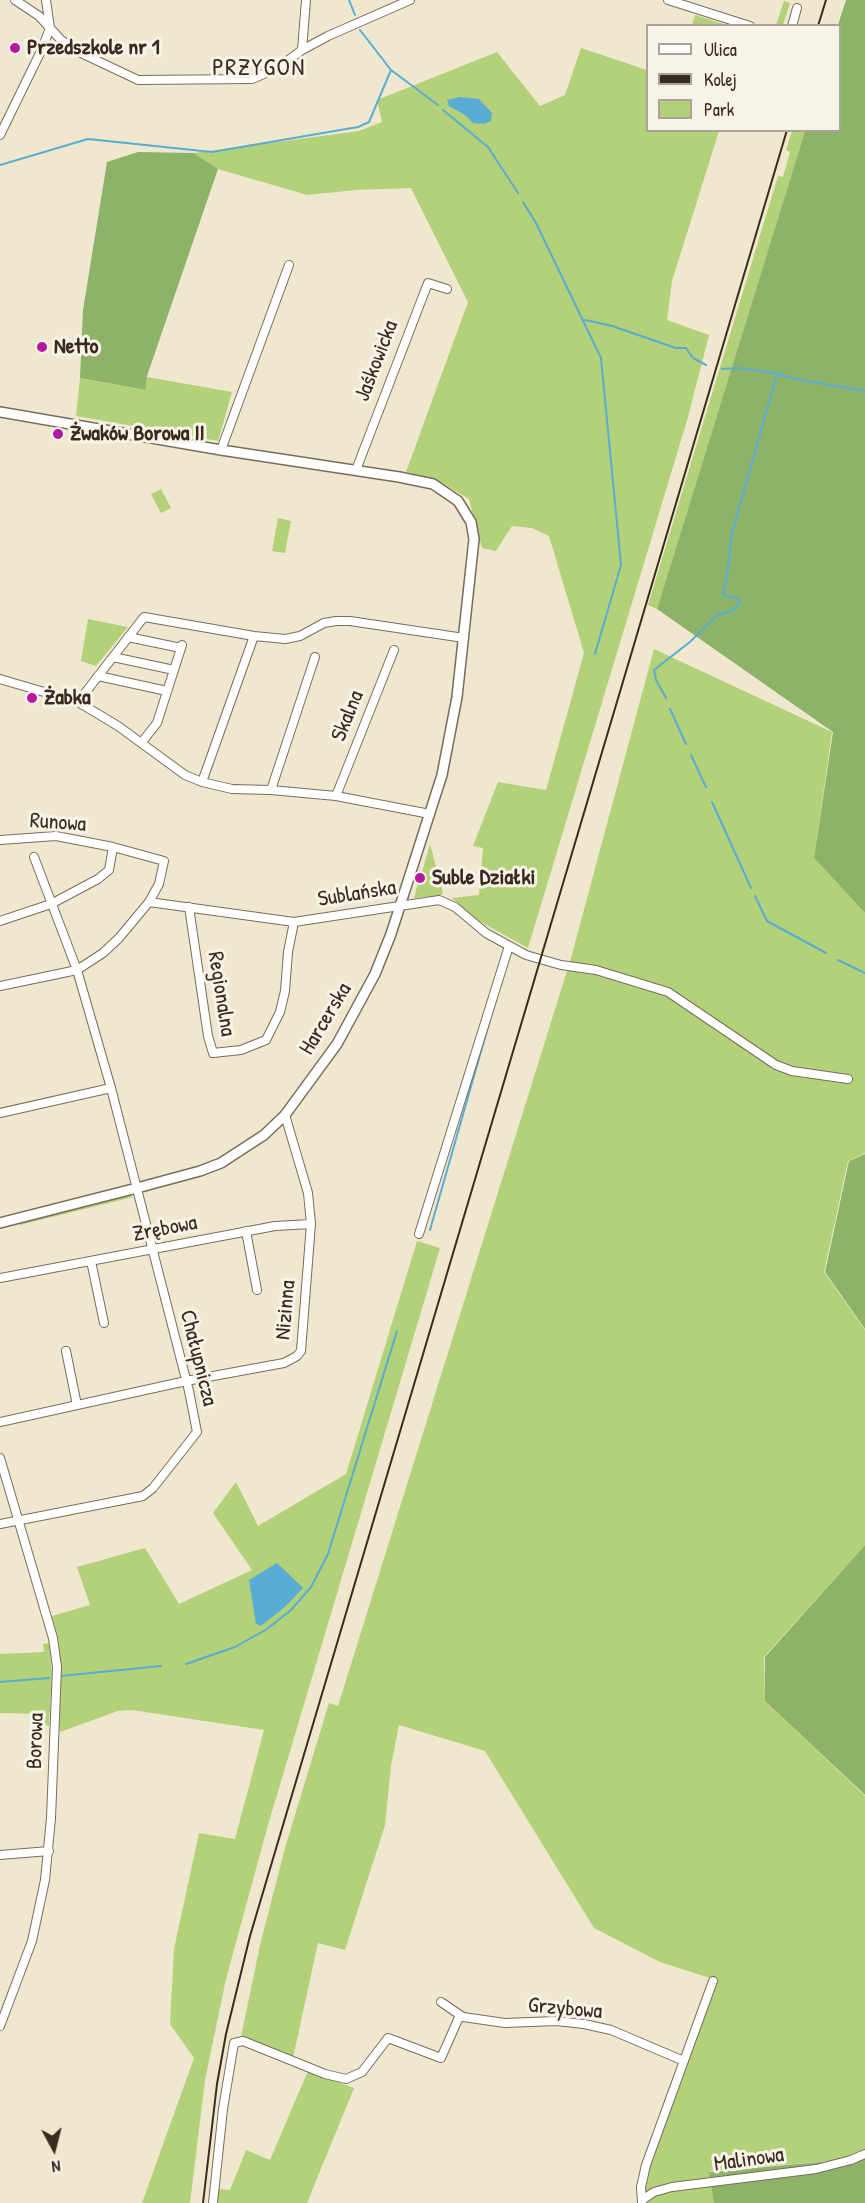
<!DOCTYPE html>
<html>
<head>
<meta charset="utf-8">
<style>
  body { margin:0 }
  #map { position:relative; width:865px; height:2203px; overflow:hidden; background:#efe8cf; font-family:"Patrick Hand",sans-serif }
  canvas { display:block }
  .legend { position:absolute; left:646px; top:24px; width:195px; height:108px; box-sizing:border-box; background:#f7f3e8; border:2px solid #aca397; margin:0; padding:8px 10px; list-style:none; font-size:18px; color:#3b2a1e }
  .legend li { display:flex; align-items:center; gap:12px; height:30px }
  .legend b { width:30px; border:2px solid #aca397 }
  .north { position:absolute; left:24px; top:2119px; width:60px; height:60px; -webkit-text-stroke:4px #f7f3e8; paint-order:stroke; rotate:173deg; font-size:16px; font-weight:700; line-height:24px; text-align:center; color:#3b2a1e }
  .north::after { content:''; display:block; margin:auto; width:21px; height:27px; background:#3b2a1e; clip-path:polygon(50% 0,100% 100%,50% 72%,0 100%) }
</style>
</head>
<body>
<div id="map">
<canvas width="865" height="2203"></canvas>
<ul class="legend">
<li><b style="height:8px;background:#fff"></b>Ulica</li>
<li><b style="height:8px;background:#3b2a1e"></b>Kolej</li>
<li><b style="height:16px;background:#b2d178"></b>Park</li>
</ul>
<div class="north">N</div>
</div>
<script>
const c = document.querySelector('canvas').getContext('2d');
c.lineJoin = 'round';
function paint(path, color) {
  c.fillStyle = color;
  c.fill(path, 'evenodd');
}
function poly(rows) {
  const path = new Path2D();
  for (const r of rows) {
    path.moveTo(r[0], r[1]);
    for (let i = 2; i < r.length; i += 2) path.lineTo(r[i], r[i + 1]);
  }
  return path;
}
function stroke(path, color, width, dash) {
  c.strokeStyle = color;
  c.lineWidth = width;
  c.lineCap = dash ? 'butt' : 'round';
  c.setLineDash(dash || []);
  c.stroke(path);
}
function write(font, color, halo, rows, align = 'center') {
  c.font = font + ' "Patrick Hand",sans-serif';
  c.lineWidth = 6;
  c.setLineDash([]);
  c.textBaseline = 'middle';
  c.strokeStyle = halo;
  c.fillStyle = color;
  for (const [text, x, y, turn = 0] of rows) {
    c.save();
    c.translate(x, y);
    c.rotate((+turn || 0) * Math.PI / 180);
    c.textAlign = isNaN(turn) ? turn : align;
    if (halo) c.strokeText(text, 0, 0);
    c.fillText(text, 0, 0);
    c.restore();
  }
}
const green = poly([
  [784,1,790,3,783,25,776,25],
  [695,15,727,25,692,25],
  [581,48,647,70,648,130,719,131,672,281,667,320,709,335,688,417,528,948,475,919,452,898,479,895,483,848,473,846,498,782,546,790,584,653,549,536,532,528,512,526,496,551,482,548,469,499,439,481,406,472,468,302,411,188,356,190,307,195,218,169,194,153,359,131,382,122,377,100,497,52,540,106,565,95],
  [792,131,805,131,657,609,648,605,778,176,783,177,790,152,786,150],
  [147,377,232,392,218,441,76,416,80,378,144,390],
  [161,489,171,508,161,513,151,494],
  [278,518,291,521,285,553,272,551],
  [88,619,128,627,96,666,81,661],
  [654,649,832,732,814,858,865,913,865,1153,848,1161,824,1272,865,1330,865,1545,764,1657,765,1701,865,1796,865,2158,710,2171,714,2203,643,2203,647,2167,716,1980,660,1962,594,1928,485,1751,399,1725,391,1766,385,1825,345,1950,318,1943,293,2058,241,2037,260,1945,285,1848,329,1703,338,1706,571,958],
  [430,844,443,893,441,895,414,898,418,883,421,884,424,876,421,875],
  [127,1195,133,1197,20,1225,19,1222],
  [417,1241,440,1248,268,1825,226,1979,205,2080,190,2203,142,2203,194,2058,170,2024,174,1949,199,1833,235,1839,264,1730,132,1710,118,1711,60,1732,58,1719,59,1662,57,1642,59,1641,52,1616,90,1605,77,1567,145,1548,179,1604,252,1570,213,1513,236,1482,258,1526,346,1474],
  [49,1643,52,1674,49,1726,44,1725,44,1714,0,1713,0,1654,44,1652,43,1644],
  [308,2071,354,2088,307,2203,217,2203,217,2189,230,2190,246,2150,270,2160]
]);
const forest = poly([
  [846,0,865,0,865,913,814,858,833,732,657,609,805,131,840,130,840,26,838,25],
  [138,152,194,153,218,169,147,376,145,390,80,378,83,310,107,162],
  [865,1154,865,1329,825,1272,849,1161],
  [865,1545,865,1795,765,1701,765,1657],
  [865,2158,865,2203,714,2203,709,2172]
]);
const water = poly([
  [460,97,479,99,492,113,491,121,484,124,473,123,465,115,449,106,447,100],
  [277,1563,303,1588,286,1606,261,1626,256,1624,249,1580]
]);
const stream = poly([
  [349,0,355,15],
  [360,30,391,70,438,105],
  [443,110,488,147,518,193],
  [0,165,88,139,212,152,358,127,369,122,391,70],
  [523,202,536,223,601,358,621,565,595,654],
  [585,320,612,326,676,348,686,348,693,358,706,365],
  [722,369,738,368,775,373,796,379,865,391],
  [666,698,656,680,654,670,691,641,716,616,735,609,740,601,738,598,725,596,723,593,727,576,732,533,777,374],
  [670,709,686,744],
  [691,755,706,787],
  [712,802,751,888],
  [755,896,767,921,826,953],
  [838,960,865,973],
  [430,1230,496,999],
  [186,1664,235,1647,267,1629,291,1610,311,1587,328,1554,397,1331],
  [61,1676,161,1666],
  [0,1682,49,1678]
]);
const minor = poly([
  [15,0,39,16,61,40,81,53,138,80,252,79,278,68,302,50,328,36,410,0],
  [668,0,750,26],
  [792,26,797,8],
  [302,50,306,0],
  [0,135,42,49,50,28,46,0],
  [221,450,289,265],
  [356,470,428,283,447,289],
  [128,637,181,648],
  [113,657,174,670],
  [98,676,167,691],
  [0,679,78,702,118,726,185,775,202,782,232,789,271,790,336,796,430,814],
  [78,702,144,617,254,636,285,639,300,636,324,623,336,621,350,621,464,638],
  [142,742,157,723,182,645],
  [202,782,254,636],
  [271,790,315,657],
  [336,796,394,650],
  [0,840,56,836,113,847,164,861,159,884,149,902],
  [189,907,208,1036,213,1053,241,1050,266,1040,280,1012,285,991,288,952,294,922],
  [0,921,51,904,98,879,109,870,113,847],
  [0,986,77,970,103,953,119,938,149,902,294,922,439,900,455,907,486,933,526,955,561,965,596,970,668,992,776,1065,792,1071,848,1079],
  [0,1113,111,1088],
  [246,1231,257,1290],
  [419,1234,509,946],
  [91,1261,104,1323],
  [0,1278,275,1226,311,1224],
  [66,1351,77,1405],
  [0,1422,186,1381,284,1363,297,1356,301,1351,311,1224,308,1193,285,1115],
  [0,1458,53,1638,57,1667,51,1818,45,1880,32,1941,0,2026],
  [0,1524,143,1496,153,1488,197,1432,189,1391,111,1088,77,970,34,857],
  [0,1855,49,1851],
  [441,2002,463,2017,505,2023,556,2021,584,2024,611,2030,684,2061],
  [642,2200,654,2192,672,2187,816,2169,851,2160,865,2154],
  [213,2203,223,2109,234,2043,243,2041,325,2074,346,2079,362,2072,388,2038,441,2058,460,2015],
  [642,2203,641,2187,646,2165,713,1981]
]);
const tertiary = poly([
  [0,412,221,450,399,477,433,484,458,501,471,522,474,539,457,697,442,775,391,934,375,974,337,1044,285,1115,264,1135,221,1163,200,1171,137,1188,0,1223]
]);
const rail = poly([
  [818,26,826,0],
  [203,2203,217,2084,226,2034,250,1936,787,130]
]);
const markers = [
  [15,48,6,"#b5179e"],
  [42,347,6,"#b5179e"],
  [58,434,6,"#b5179e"],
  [32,698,6,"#b5179e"],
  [420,878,6,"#b5179e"]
];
const poiNames = [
  ["Przedszkole nr 1",27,48],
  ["Netto",54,347],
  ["Żwaków Borowa II",70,434],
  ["Żabka",44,698],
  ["Suble Działki",432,878]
];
const streetNames = [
  ["Jaśkowicka",377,361,-69],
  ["Skalna",348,716,-68],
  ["Runowa",58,823,4],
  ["Sublańska",357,894,-9],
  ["Regionalna",221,994,81],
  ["Harcerska",326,1019,-59],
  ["Zrębowa",165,1229,-11],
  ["Nizinna",286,1310,-85],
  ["Chałupnicza",198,1358,76],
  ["Borowa",36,1741,-88],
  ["Grzybowa",565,2009,5],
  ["Malinowa",749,2160,-8]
];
const neighbourhoodNames = [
  ["PRZYGON",259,69]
];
paint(green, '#b2d178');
paint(forest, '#8db368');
paint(water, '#59acd4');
stroke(stream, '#59acd4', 2);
stroke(minor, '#7a6c5c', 10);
stroke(tertiary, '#7a6c5c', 12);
stroke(minor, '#fff', 8);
stroke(tertiary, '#fff', 9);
stroke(rail, '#3b2a1e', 2);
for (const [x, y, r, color] of markers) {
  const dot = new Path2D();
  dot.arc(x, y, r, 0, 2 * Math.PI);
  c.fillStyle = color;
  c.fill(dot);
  stroke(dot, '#f7f3e8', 2);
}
write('bold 22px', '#3b2a1e', '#f7f3e8', poiNames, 'left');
write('22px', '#3b2a1e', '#f7f3e8', streetNames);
c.letterSpacing = '1.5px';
write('24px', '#3b2a1e', '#f7f3e8', neighbourhoodNames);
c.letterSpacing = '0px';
</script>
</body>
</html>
